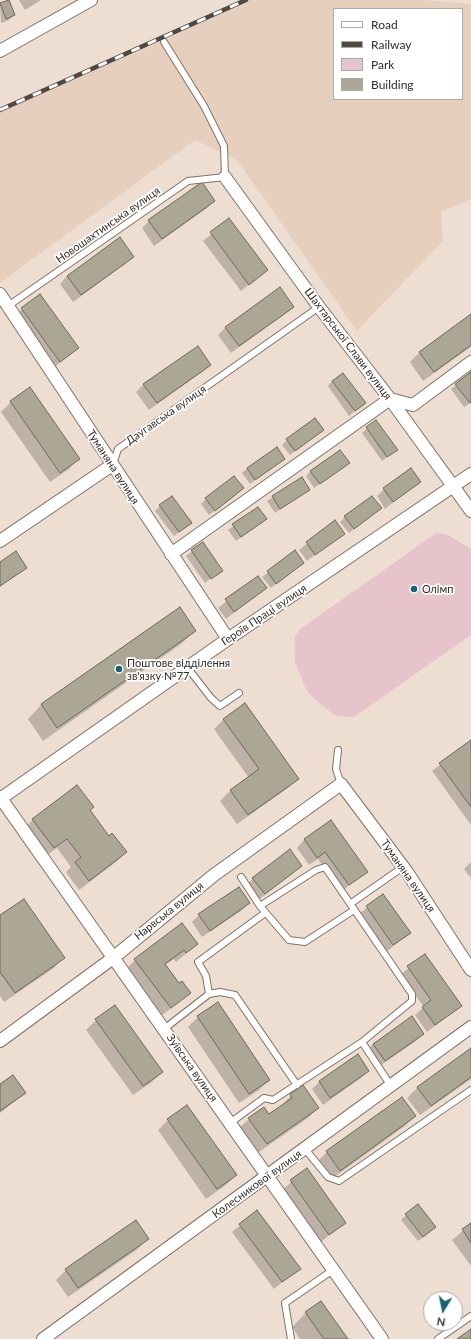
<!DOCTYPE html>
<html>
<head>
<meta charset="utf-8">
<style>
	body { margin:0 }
	#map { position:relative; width:471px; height:1339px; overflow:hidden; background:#eeded1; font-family:Lato,sans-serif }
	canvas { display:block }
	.legend { position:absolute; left:333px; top:8px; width:130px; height:92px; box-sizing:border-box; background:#fff; border:1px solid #adaba9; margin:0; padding:5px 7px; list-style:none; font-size:12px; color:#332d28 }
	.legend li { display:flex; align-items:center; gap:8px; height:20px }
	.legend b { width:20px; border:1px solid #adaba9 }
	.north { position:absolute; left:423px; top:1291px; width:40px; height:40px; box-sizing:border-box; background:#fff; border:1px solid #adaba9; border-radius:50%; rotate:190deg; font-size:11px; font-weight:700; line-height:16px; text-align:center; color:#332d28 }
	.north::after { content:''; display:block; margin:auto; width:14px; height:18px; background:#1a6271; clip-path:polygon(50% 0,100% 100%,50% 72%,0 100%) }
</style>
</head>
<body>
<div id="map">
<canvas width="471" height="1339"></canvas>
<ul class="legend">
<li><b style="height:5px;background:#fff"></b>Road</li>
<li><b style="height:5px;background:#504842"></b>Railway</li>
<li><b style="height:11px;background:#e7c3cc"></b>Park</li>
<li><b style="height:11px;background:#aca795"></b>Building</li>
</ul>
<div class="north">N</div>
</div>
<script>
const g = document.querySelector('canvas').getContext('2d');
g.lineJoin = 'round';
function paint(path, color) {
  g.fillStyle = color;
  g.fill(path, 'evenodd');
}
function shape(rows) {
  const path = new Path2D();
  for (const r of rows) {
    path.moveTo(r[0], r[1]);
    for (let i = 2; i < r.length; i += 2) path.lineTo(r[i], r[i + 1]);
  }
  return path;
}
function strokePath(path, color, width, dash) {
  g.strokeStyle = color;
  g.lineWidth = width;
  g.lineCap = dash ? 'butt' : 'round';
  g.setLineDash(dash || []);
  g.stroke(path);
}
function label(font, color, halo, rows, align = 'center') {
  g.font = font + ' Lato,sans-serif';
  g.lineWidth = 3.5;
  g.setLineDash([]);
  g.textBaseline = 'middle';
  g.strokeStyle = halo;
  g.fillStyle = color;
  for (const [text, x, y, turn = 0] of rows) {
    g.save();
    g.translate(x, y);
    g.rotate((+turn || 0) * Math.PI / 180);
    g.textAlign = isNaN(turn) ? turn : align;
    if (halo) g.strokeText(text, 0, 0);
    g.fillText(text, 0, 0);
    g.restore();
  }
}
paint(shape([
	[248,0,423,0,471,4,471,199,441,212,443,241,357,331,237,160,195,140,0,283,0,109,151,46],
	[334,9,462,9,462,99,334,99]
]), '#e6d0bd');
paint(shape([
	[436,533,448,535,471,549,471,635,354,717,336,716,314,699,306,689,295,662,295,637,299,630]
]), '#e7c3cc');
paint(shape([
	[19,0,41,0,25,10],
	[8,1,14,15,9,20,1,23,0,5],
	[214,201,207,208,154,246,142,228,149,221],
	[229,219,267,270,241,291,203,241],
	[133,256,125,264,73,302,60,284,67,276],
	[39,296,78,348,52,369,14,316],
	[293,306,285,314,231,353,218,335,226,327],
	[471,316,471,347,423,381,410,362,420,352],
	[210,365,202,372,149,410,136,392,144,384],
	[471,374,471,403,464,407,451,389],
	[332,381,364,403,349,416,328,386],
	[30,389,78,459,69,469,50,482,1,412,11,402],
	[376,421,396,450,382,461,362,433],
	[323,430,290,455,282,445,287,440],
	[284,459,250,484,242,473,247,468],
	[348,463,314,488,306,476,311,471],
	[301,478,309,490,275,513,267,501],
	[420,481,385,509,377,496,384,489],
	[238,493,209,515,201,504,206,499],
	[160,506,186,527,174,536,155,511],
	[258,508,266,519,236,541,228,530],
	[380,508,349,533,340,522,345,517],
	[335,522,344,533,307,561,299,550],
	[203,543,221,570,205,583,186,556],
	[295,552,303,563,271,588,262,577],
	[0,563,25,568,0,587],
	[257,577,265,588,226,619,218,608],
	[179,609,195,631,181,644,43,741,28,719,41,705],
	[223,720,298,779,288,788,237,824,220,801,230,791,249,778,214,729],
	[471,741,471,825,432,771],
	[89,811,108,837,126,852,116,862,79,890,66,872,71,867,57,848,44,857,23,829,33,820],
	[331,822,366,872,341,892,318,859,309,865,297,848,304,840],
	[471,862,471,878,464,869],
	[301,866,257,901,245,886,253,879],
	[383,895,410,933,386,952,359,914],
	[249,903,241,911,202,937,192,922,199,915],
	[0,917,63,958,54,968,4,1002,0,996],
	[182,925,197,944,176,962,174,959,165,965,179,984,190,993,160,1017,125,970,135,960],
	[425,955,461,1006,427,1032,415,1015,424,1007,400,975],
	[218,1004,269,1080,259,1090,239,1103,188,1027,198,1017],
	[412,1017,423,1034,416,1041,377,1068,366,1052,373,1044],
	[96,1020,162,1072,152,1082,133,1095,86,1030],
	[471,1049,471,1079,420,1115,407,1098,417,1088],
	[357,1056,368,1071,361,1078,323,1105,312,1089,319,1082],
	[0,1085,25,1093,0,1113],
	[291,1095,318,1108,308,1118,256,1154,239,1128,249,1119,268,1115,282,1106],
	[402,1098,415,1116,405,1126,330,1180,317,1162,327,1152],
	[168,1120,236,1175,226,1185,206,1199,158,1130],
	[307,1169,345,1222,321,1242,283,1189],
	[257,1212,299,1268,274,1289,232,1232],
	[406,1215,430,1232,418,1241,401,1220],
	[471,1224,471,1266,452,1240],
	[147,1239,138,1249,68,1297,56,1280,66,1270],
	[321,1303,346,1339,300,1339,292,1327,306,1313]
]), '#0003');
const building = shape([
	[9,0,15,15,6,19,0,3,9,0],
	[202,182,215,201,162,239,148,220,202,182],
	[229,218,268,270,249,285,210,232,229,218],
	[120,237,134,257,81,295,67,276,120,237],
	[280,287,294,307,239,346,225,327,280,287],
	[40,294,79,348,60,362,21,308,40,294],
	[471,314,471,345,434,372,419,352,471,314],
	[198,346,211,365,157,403,143,384,198,346],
	[471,372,471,402,470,403,455,384,471,372],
	[343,373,366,403,355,411,332,381,343,373],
	[30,387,80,459,60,473,10,401,30,387],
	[315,418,324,430,295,451,286,439,315,418],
	[376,420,398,450,387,457,366,427,376,420],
	[277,447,285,459,255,480,247,468,277,447],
	[340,450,350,463,320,484,310,471,340,450],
	[411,468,421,482,393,502,383,488,411,468],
	[234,476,244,488,215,511,205,498,234,476],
	[302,477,310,490,280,509,272,496,302,477],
	[172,496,192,523,179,532,159,505,172,496],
	[372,496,382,508,354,529,344,516,372,496],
	[258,507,267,519,241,537,232,524,258,507],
	[335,520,345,534,315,555,306,542,335,520],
	[203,542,223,571,211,579,191,550,203,542],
	[295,550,304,563,276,584,267,571,295,550],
	[16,551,27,568,0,586,0,562,16,551],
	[258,576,267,588,234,612,225,599,258,576],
	[180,607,196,631,57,728,41,704,180,607],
	[245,703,299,779,248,815,230,790,259,769,223,719,245,703],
	[471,740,471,807,439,763,471,740],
	[77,785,94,807,90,810,109,836,112,833,127,852,89,881,75,862,81,857,67,839,54,848,32,819,77,785],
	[331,820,368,872,349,885,325,852,317,858,304,839,331,820],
	[290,849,302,866,265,894,252,878,290,849],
	[239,887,250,903,210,931,198,914,239,887],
	[383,894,411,933,393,945,366,906,383,894],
	[24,899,65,958,15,993,0,972,0,915,24,899],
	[182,923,198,944,186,953,184,950,165,964,179,983,182,981,191,993,171,1008,134,959,182,923],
	[425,954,462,1006,435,1025,422,1007,431,1000,407,966,425,954],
	[218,1002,270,1080,249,1094,197,1016,218,1002],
	[115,1005,163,1072,143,1086,95,1019,115,1005],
	[412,1016,424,1034,385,1061,373,1044,412,1016],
	[471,1048,471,1077,431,1106,417,1087,471,1048],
	[358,1054,369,1071,330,1098,319,1081,358,1054],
	[13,1075,26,1093,0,1111,0,1084,13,1075],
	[303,1085,319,1108,267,1144,248,1118,264,1107,269,1114,292,1098,290,1094,303,1085],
	[402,1097,416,1116,340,1171,326,1151,402,1097],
	[187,1105,237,1175,217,1189,167,1119,187,1105],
	[307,1168,346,1223,329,1235,290,1180,307,1168],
	[418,1204,436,1227,423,1237,405,1214,418,1204],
	[257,1210,301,1269,282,1282,239,1224,257,1210],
	[136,1220,149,1239,78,1288,65,1269,136,1220],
	[471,1223,471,1243,462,1229,471,1223],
	[321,1301,348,1339,324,1339,305,1312,321,1301],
	[471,1329,471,1339,457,1339,471,1329]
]);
paint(building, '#aca795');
strokePath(building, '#6d6958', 1);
const service = shape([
	[8,306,188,181,225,177,224,146,204,106,164,42],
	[113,464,118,449,319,307],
	[187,667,211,698,220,706,239,693],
	[338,750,336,769,341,784],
	[241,877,260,906,289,940,305,942,354,910],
	[350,904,403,867],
	[209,994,206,976,198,962,265,913],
	[164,1029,209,994,220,992,235,995,297,1085],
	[362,1042,391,1086],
	[230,1123,264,1098,273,1100,362,1042,412,1001,412,994,325,867,316,870,260,906],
	[305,1149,328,1177,339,1181,471,1090],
	[291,1339,285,1303,333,1270],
	[438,1339,471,1316]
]);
const minor = shape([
	[0,51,91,0],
	[225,177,319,307,390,399,471,511],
	[0,294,228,639],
	[0,541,112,465],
	[171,554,390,399,413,405,471,362],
	[0,797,382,1339],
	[0,799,228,639,471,474],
	[0,1041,113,958,214,875,341,784,407,872,471,970],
	[43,1339,471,1027]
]);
strokePath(service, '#807266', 8);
strokePath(minor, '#807266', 14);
strokePath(service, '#fff', 6);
strokePath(minor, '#fff', 12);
const rail = shape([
	[0,110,246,0]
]);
strokePath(rail, '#504842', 4.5);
strokePath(rail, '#fff', 3, [9]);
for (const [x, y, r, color] of [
	[414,589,4,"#1a6271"],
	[119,669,4,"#1a6271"]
]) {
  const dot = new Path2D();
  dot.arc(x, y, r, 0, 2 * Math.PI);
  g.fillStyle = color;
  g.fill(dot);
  strokePath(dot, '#fff', 1.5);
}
label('11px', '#332d28', '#fff', [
	["Новошахтинська вулиця",108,225,-35],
	["Шахтарської Слави вулиця",348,344,53],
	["Даугавська вулиця",166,415,-35],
	["Туманяна вулиця",113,467,57],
	["Героїв Праці вулиця",264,615,-34],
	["Туманяна вулиця",408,876,55],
	["Нарвська вулиця",169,911,-39],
	["Зуївська вулиця",192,1068,55],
	["Колесникової вулиця",257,1184,-36]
]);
label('11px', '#332d28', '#fff', [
	["Олімп",422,589],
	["Поштове відділення",127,663],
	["зв'язку №77",127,676]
], 'left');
</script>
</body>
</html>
